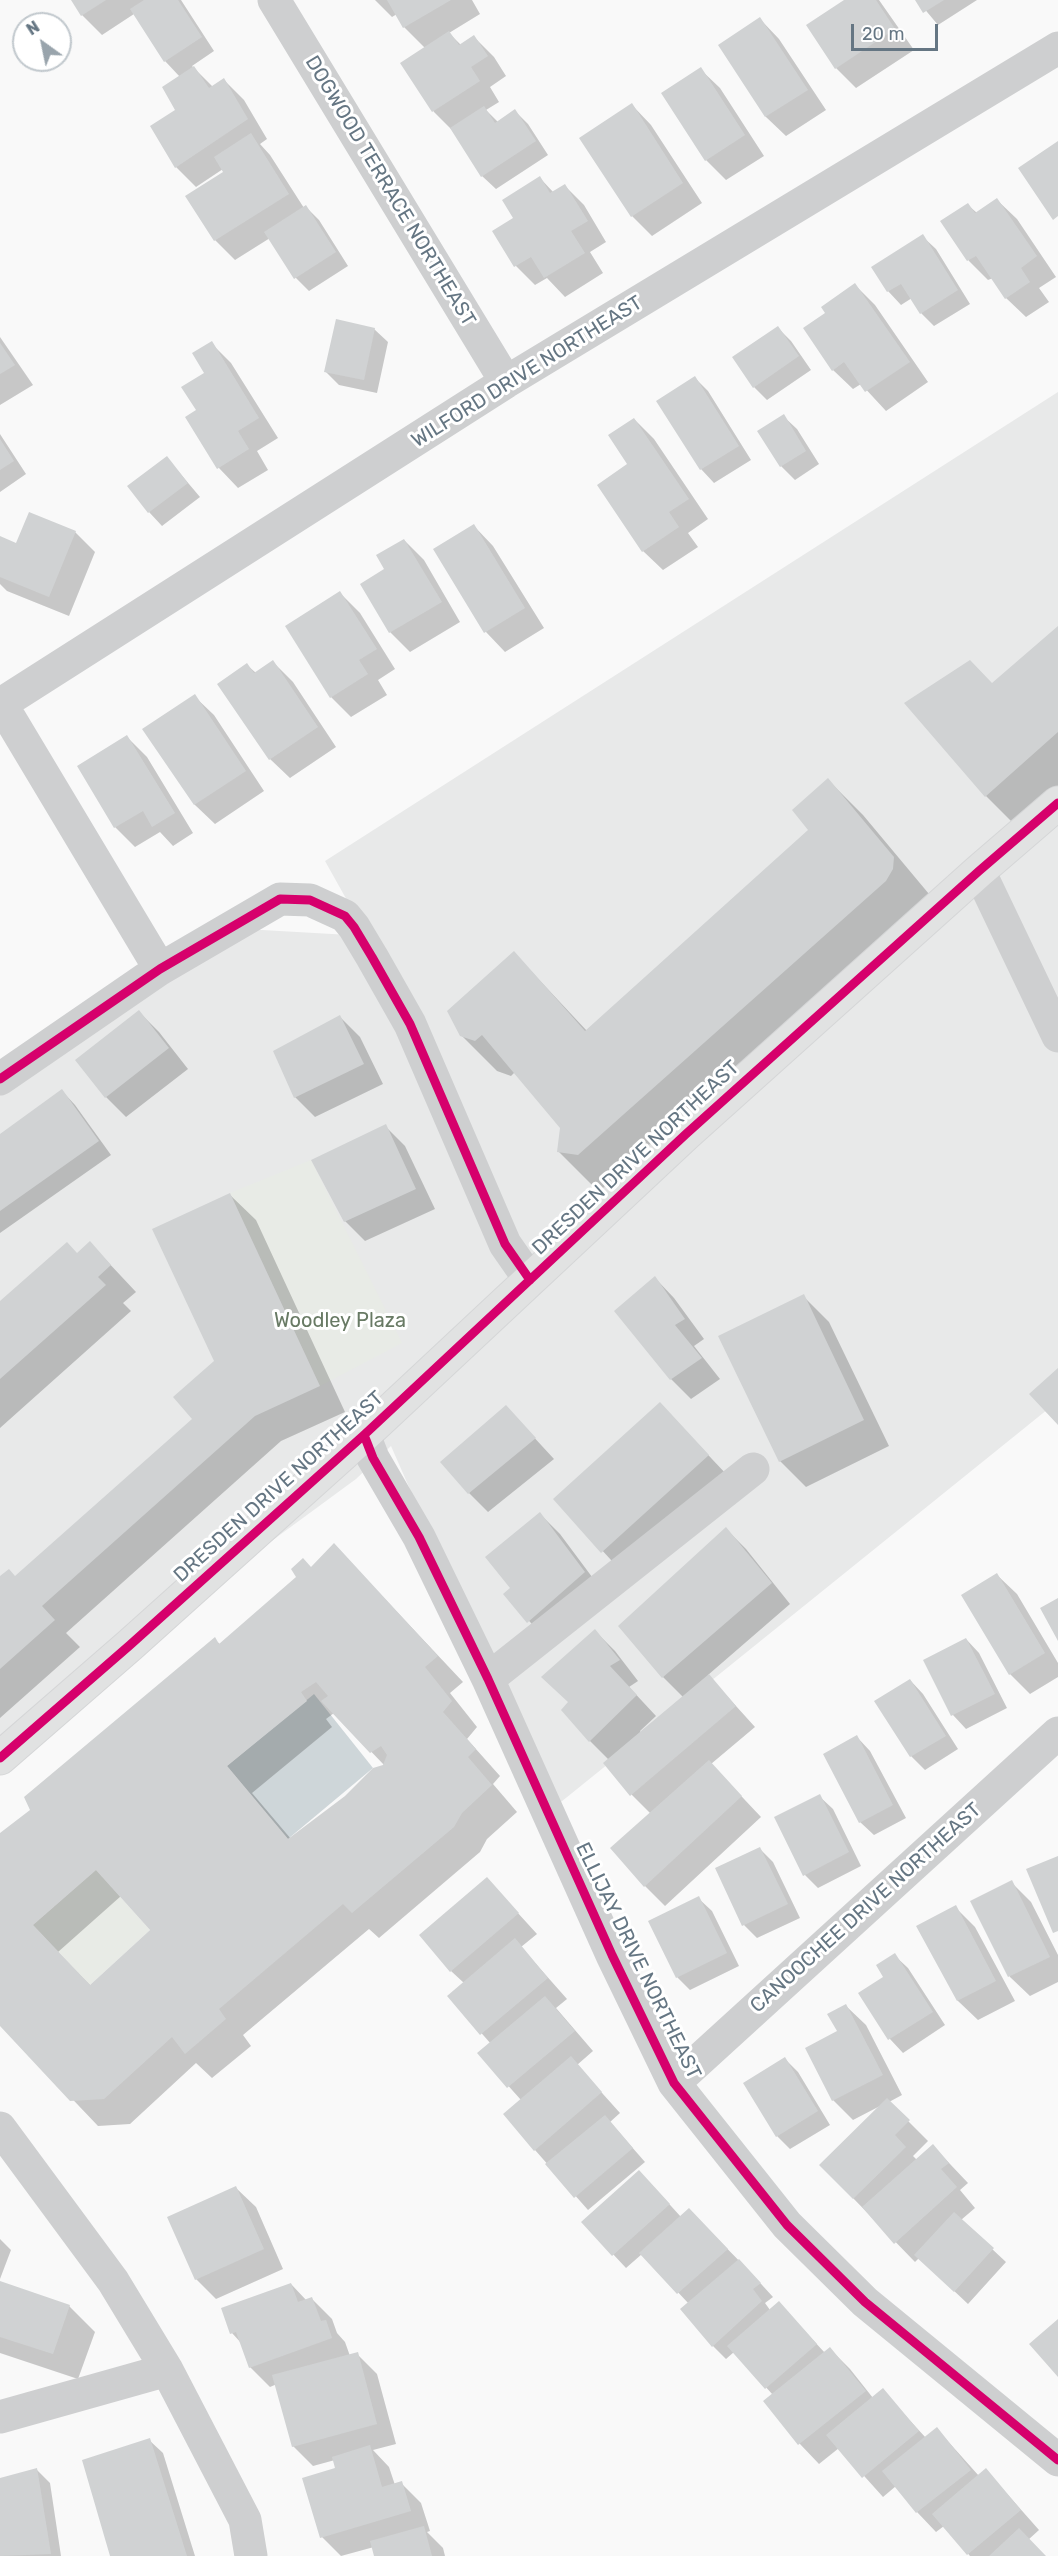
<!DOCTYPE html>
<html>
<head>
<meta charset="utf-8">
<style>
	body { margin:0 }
	#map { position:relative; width:1058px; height:2556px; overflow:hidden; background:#f9f9f9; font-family:Rubik,sans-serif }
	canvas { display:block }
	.north { position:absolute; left:12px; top:12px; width:60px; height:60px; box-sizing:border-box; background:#fff; border:2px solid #c1c8cd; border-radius:50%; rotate:327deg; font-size:16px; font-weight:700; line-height:24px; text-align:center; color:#657683 }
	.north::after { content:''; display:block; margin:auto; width:21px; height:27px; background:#99a4ac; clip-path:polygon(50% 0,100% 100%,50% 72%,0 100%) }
	.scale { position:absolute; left:851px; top:24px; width:87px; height:27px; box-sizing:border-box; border:3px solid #657683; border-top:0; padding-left:8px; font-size:18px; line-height:21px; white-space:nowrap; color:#657683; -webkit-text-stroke:4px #fff; paint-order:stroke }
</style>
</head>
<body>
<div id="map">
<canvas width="1058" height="2556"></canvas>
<div class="north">N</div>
<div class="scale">20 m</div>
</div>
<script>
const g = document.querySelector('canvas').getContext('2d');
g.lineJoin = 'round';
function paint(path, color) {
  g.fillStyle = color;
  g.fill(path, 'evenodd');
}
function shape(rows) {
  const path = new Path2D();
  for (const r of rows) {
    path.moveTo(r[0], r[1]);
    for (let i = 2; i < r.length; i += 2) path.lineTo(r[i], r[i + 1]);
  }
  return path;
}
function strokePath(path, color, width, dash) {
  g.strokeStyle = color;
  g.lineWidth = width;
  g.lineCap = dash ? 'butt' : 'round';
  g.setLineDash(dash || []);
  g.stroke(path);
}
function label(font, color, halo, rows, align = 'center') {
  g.font = font + ' Rubik,sans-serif';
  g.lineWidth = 6;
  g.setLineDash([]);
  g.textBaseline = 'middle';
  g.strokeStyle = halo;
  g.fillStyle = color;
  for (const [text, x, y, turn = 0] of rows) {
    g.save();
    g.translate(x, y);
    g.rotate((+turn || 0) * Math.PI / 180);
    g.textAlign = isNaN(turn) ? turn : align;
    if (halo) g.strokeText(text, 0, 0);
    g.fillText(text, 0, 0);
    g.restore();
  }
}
paint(shape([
	[1058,392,1058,1401,551,1810,391,1446,356,1479,130,1645,0,1758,0,1068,227,928,367,936,325,861]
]), '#e8e9e9');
paint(shape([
	[311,1160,402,1343,320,1386,230,1193],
	[96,1870,150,1930,90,1985,33,1925]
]), '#e8ebe6');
paint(shape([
	[314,1694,373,1768,288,1839,227,1766]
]), '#ced6d9');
paint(shape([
	[72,0,181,0,214,51,192,66,213,87,224,80,244,100,267,139,260,144,270,155,304,208,306,207,319,220,348,266,309,291,296,278,270,238,235,260,215,240,226,172,223,169,196,187,176,167,180,77,165,61,134,14,102,35,82,15],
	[375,0,472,0,480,14,449,33,461,45,474,37,494,57,506,76,490,87,499,102,486,110,498,122,515,111,528,124,548,155,496,189,482,176,453,131,434,112,402,63,425,48,404,27,397,14,392,17],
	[847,0,879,0,914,50,856,88,836,68],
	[917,0,977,0,938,25],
	[760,19,779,39,826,110,786,136,766,117,720,46],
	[700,69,720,88,764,156,726,180,706,160,663,93],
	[632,105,651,125,702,203,652,236,632,216],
	[540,178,554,193,565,186,584,205,606,242,590,252,603,273,565,297,547,278,535,285,516,266,515,218],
	[997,200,1017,219,1056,277,1039,288,1049,302,1026,317,1006,298,993,278,988,280,969,261,943,222,968,205,977,213],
	[922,236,936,249,970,304,934,326,921,313,912,298,901,305,888,291,873,267],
	[855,285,875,305,928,382,886,411,861,384,853,389,833,370,827,314],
	[778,328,791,341,811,370,767,400,754,387],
	[374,329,388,342,377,393,339,385,326,372],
	[0,337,33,385,0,405],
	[211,343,231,363,278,438,257,451,268,470,238,488,219,468,187,418,198,411],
	[695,378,708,391,751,460,714,483,701,469,658,401],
	[783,416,797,429,819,464,795,480,781,466,759,431],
	[634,419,654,439,708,519,688,533,698,547,663,570,643,551,630,464],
	[0,434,26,474,0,492],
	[167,458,200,497,162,526,149,512],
	[474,526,493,546,544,628,505,652,486,632,435,549],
	[75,532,95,552,69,616,7,591,0,584,0,538,17,545],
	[404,540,424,560,460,622,410,652,390,632,386,570],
	[340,593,360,613,395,669,378,680,387,695,351,717,331,697],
	[1058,628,1058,799,1021,831,986,796,992,685],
	[273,662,293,682,336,747,290,778,270,759,247,665,256,673],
	[194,696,214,715,264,791,215,824,195,805,144,729],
	[127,737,147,757,193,833,173,846,160,832,135,847,115,827,79,766],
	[828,780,863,815,929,894,928,905,614,1190,594,1187,558,1151,562,1127,515,1072,511,1076,497,1071,461,1035,514,953,587,1031,810,830],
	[139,1012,159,1032,188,1069,126,1117,106,1097,78,1060],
	[340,1017,360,1037,383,1084,315,1117,295,1097],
	[62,1091,75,1105,111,1155,0,1233,0,1135],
	[385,1126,405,1146,435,1209,365,1241,345,1221],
	[230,1195,256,1220,345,1412,281,1441,66,1633,80,1647,0,1718,0,1578,15,1578,194,1419,216,1361],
	[90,1243,136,1292,123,1303,131,1311,0,1428,0,1303,78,1255],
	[655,1278,674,1298,704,1339,694,1346,720,1379,691,1399,671,1379],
	[803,1296,829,1322,889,1446,806,1487,780,1461],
	[506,1407,554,1459,488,1512,469,1493],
	[679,1424,728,1476,622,1572,556,1500],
	[540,1514,560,1534,604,1593,548,1642,505,1594,513,1588],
	[726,1529,746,1549,790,1604,708,1675,755,1727,711,1764,761,1817,665,1906,645,1886,650,1813,632,1795,609,1760,590,1741,569,1702,595,1631,615,1651,638,1681,629,1687,656,1716,640,1731,641,1733,684,1698,663,1677],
	[334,1545,463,1682,450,1693,477,1727,467,1739,500,1776,493,1784,517,1812,487,1839,480,1852,379,1938,369,1929,243,2035,251,2046,212,2078,196,2063,130,2124,98,2126,0,2023,0,1835,31,1810,214,1639,221,1645,312,1568],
	[334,1713,385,1766,291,1839,252,1793,332,1727,326,1719],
	[121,1896,152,1931,91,1986,58,1952],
	[997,1575,1017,1594,1058,1663,1058,1677,1030,1694,1010,1674],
	[966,1639,979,1653,1007,1708,966,1729,953,1715,925,1660],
	[910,1680,923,1694,958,1749,925,1770,911,1756,876,1701],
	[857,1737,870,1751,906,1818,874,1835,860,1822],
	[819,1796,833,1809,861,1866,818,1888,805,1875],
	[760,1849,773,1862,800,1918,757,1938,744,1925],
	[487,1879,537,1934,521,1947,567,1999,556,2008,593,2051,577,2065,620,2113,610,2122,645,2162,588,2210,535,2150,521,2100,479,2053,491,2044,449,1996,464,1983,451,1971],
	[1011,1882,1031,1902,1058,1955,1058,1982,1030,1996,1010,1977,972,1902],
	[698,1898,712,1911,739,1966,690,1990,677,1977],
	[955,1907,975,1927,1015,2001,978,2020,958,2001,918,1927],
	[894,1955,908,1968,945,2025,903,2053,890,2039,860,1994,885,1977],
	[846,2006,866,2025,902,2095,889,2102,928,2141,913,2156,917,2160,933,2146,968,2183,960,2190,975,2208,961,2220,1006,2262,968,2304,919,2258,915,2262,821,2165,880,2106,853,2120,833,2100,839,2032],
	[785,2059,798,2072,830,2125,790,2149,777,2136],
	[652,2185,681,2217,709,2230,752,2274,773,2297,765,2303,770,2310,779,2303,825,2353,830,2349,850,2369,873,2398,882,2390,926,2438,937,2429,979,2476,986,2470,1039,2530,1028,2540,1044,2556,970,2556,944,2526,936,2532,917,2512,896,2486,883,2497,839,2448,819,2464,800,2444,765,2401,773,2395,734,2352,726,2359,713,2346,689,2304,642,2254,626,2268,583,2222],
	[236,2188,256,2207,283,2269,216,2299,196,2279],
	[0,2239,11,2250,0,2279],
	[0,2282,69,2306,95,2332,78,2379,0,2353],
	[291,2284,307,2301,312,2299,332,2319,337,2333,345,2342,350,2356,357,2354,377,2374,396,2444,373,2450,389,2467,395,2485,401,2483,421,2503,430,2531,427,2532,443,2548,445,2556,376,2556,374,2547,341,2556,322,2537,337,2469,335,2460,313,2466,293,2446,277,2384,270,2387,250,2367,242,2344,232,2333],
	[149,2440,163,2453,195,2556,112,2556],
	[37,2470,50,2483,61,2556,0,2556,0,2480]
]), '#0003');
paint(shape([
	[71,0,106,0,81,16],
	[144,0,178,0,202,37,164,62,130,9],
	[387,0,451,0,403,28],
	[844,0,876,0,895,29,835,69,806,25],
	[915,0,944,0,923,13],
	[760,17,808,90,765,117,718,45],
	[449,31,459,45,474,35,488,56,471,67,480,81,432,112,400,63],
	[194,66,209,88,224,78,248,119,175,168,150,126,175,110,162,87],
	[701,67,745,135,705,161,661,93],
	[632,103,683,183,631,217,579,138],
	[484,106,495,123,515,109,536,141,481,177,450,128],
	[251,133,289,194,214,241,185,196,223,172,214,157],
	[1058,141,1058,216,1053,220,1018,168],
	[540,176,550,193,565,184,588,221,571,231,585,253,544,278,531,257,514,267,492,231,513,218,502,200],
	[997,198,1037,256,1021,268,1030,282,1005,299,976,256,967,261,940,221,968,203,975,213],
	[306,205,336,252,294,279,264,232],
	[923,234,958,290,920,314,901,284,887,292,871,267],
	[855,283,910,362,865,392,844,362,832,371,803,328,825,313,821,307],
	[336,319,375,328,364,380,324,372],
	[778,326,799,356,753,388,732,357],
	[212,341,259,418,238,431,249,449,217,469,185,417,196,410,181,387,204,373,192,353],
	[0,343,15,365,0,374],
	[695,376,739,446,700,470,656,401],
	[784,414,806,451,780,467,757,431],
	[634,418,689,499,669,512,679,527,642,552,597,485,627,464,608,435],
	[0,439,14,461,0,470],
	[167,456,188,483,148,513,127,486],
	[29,512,76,531,49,597,0,577,0,536,16,543],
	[474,524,525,608,484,633,433,549],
	[404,539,442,602,389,633,360,584,384,569,376,555],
	[340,591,377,649,359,660,368,674,330,698,285,626],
	[1058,626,1058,732,985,797,904,703,970,660,992,683],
	[273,660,318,727,269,760,217,684,247,663,254,673],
	[195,694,246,771,194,805,142,729],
	[127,735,175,813,152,827,143,811,114,828,77,766],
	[828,778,894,857,893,869,886,881,578,1155,557,1152,560,1128,482,1035,475,1041,460,1036,447,1011,514,951,585,1031,808,830,792,810],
	[139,1010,169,1048,105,1098,75,1060],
	[340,1015,364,1064,294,1098,273,1051],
	[62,1089,99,1141,0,1211,0,1134],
	[386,1124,416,1189,344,1222,311,1160],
	[230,1193,320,1386,255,1416,42,1606,55,1620,0,1669,0,1576,9,1569,15,1576,192,1419,173,1397,214,1361,152,1229],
	[90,1241,111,1265,98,1277,106,1285,0,1379,0,1301,67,1242,77,1253],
	[655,1276,685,1319,675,1325,702,1358,670,1380,614,1311],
	[804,1294,864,1420,779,1462,718,1336],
	[1058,1368,1058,1425,1029,1394],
	[660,1402,709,1455,601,1553,553,1499],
	[506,1405,536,1438,468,1494,440,1462],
	[540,1512,585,1572,527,1623,503,1594,510,1588,485,1557],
	[726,1527,772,1583,662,1678,618,1626],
	[334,1543,438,1656,425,1667,452,1701,443,1712,476,1749,468,1757,492,1785,462,1813,454,1827,352,1913,343,1904,219,2009,226,2019,185,2054,172,2037,104,2099,70,2101,0,2026,0,1833,30,1810,24,1797,215,1637,219,1644,296,1577,291,1569,303,1558,311,1567],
	[316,1682,328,1696,321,1701,370,1753,381,1746,387,1755,383,1765,373,1768,345,1796,288,1839,227,1766,307,1701,301,1692],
	[96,1870,150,1930,90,1985,33,1925],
	[997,1573,1045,1653,1009,1675,961,1595],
	[1058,1598,1058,1641,1040,1608],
	[595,1629,620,1660,610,1666,637,1695,589,1742,561,1710,568,1702,541,1677],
	[966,1638,995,1694,951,1716,923,1660],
	[709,1674,736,1706,630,1796,603,1763],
	[910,1679,946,1736,910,1757,874,1701],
	[857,1735,893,1805,859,1823,823,1754],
	[709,1760,742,1796,644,1887,610,1848],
	[820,1794,849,1852,803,1876,774,1817],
	[760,1847,788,1904,742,1926,715,1868],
	[1058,1856,1058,1931,1053,1933,1026,1869],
	[487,1877,519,1913,450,1972,419,1935],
	[1012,1880,1050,1957,1008,1977,970,1901],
	[699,1896,727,1953,676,1978,648,1921],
	[956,1905,996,1981,957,2001,916,1926],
	[515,1938,548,1978,480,2035,447,1996],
	[895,1953,933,2012,888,2040,858,1993,883,1977,876,1965],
	[545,1996,575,2031,507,2088,477,2053],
	[846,2004,883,2075,832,2101,805,2048,837,2031,827,2014],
	[571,2056,602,2092,534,2151,503,2114],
	[785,2057,818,2111,776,2137,743,2083],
	[887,2098,910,2120,895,2135,906,2147,853,2199,819,2165],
	[605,2115,633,2148,574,2198,545,2164],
	[933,2144,949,2163,941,2169,957,2187,894,2244,862,2207],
	[639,2170,670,2204,612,2256,581,2222],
	[236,2186,264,2249,195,2280,167,2217],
	[689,2208,728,2249,677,2294,639,2253],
	[954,2212,994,2248,954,2292,914,2255],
	[739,2259,761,2283,753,2289,762,2301,712,2347,680,2309],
	[0,2281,70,2305,53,2354,0,2337],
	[291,2283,298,2302,312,2297,321,2321,326,2320,332,2338,249,2368,236,2332,230,2334,221,2308],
	[779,2301,817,2344,765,2389,727,2346],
	[1058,2319,1058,2377,1029,2344],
	[830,2347,866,2391,798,2445,763,2401],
	[358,2352,377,2424,292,2447,272,2375],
	[883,2388,919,2431,862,2478,826,2435],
	[937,2427,971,2470,916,2513,882,2471],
	[150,2438,187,2556,110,2556,82,2460],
	[370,2445,382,2487,402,2481,411,2511,320,2538,302,2478,335,2468,332,2457],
	[37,2468,51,2554,0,2556,0,2478],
	[986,2468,1021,2510,967,2555,932,2514],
	[424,2526,432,2556,374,2556,370,2541],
	[1019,2528,1046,2556,989,2556]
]), '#d0d2d3');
const secondary = shape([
	[0,1758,130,1645,364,1435,686,1134,979,871,1058,803]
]);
strokePath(secondary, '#d5d6d7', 35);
strokePath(shape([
	[274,0,506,382],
	[0,702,160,969],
	[1,704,506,382,1058,48],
	[979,871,1058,1036],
	[0,1079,160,969,280,899,310,900,345,916,354,927,372,957,410,1024,505,1244,530,1280],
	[364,1435,373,1458,419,1537,488,1679,612,1955,674,2083,787,2225,865,2302,1058,2460],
	[488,1679,753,1469],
	[674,2083,1058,1733],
	[0,2128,113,2281,167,2370,245,2520,251,2556],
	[0,2417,167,2370]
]), '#cecfd0', 33);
strokePath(secondary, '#e1e2e2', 33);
strokePath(shape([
	[0,1079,160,969,280,899,310,900,345,916,354,927,372,957,410,1024,505,1244,530,1280],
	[364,1435,373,1458,419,1537,488,1679,612,1955,674,2083,787,2225,865,2302,1058,2460],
	[0,1758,130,1645,364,1435,686,1134,979,871,1058,803]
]), '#d6006c', 9);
label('20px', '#657683', '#fff', [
	["DOGWOOD TERRACE NORTHEAST",390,191,59],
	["WILFORD DRIVE NORTHEAST",527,372,-32],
	["DRESDEN DRIVE NORTHEAST",636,1158,-43],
	["DRESDEN DRIVE NORTHEAST",279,1487,-42],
	["CANOOCHEE DRIVE NORTHEAST",866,1908,-42],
	["ELLIJAY DRIVE NORTHEAST",638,1961,64]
]);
label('20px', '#687a64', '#fff', [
	["Woodley Plaza",340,1321]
]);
</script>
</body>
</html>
